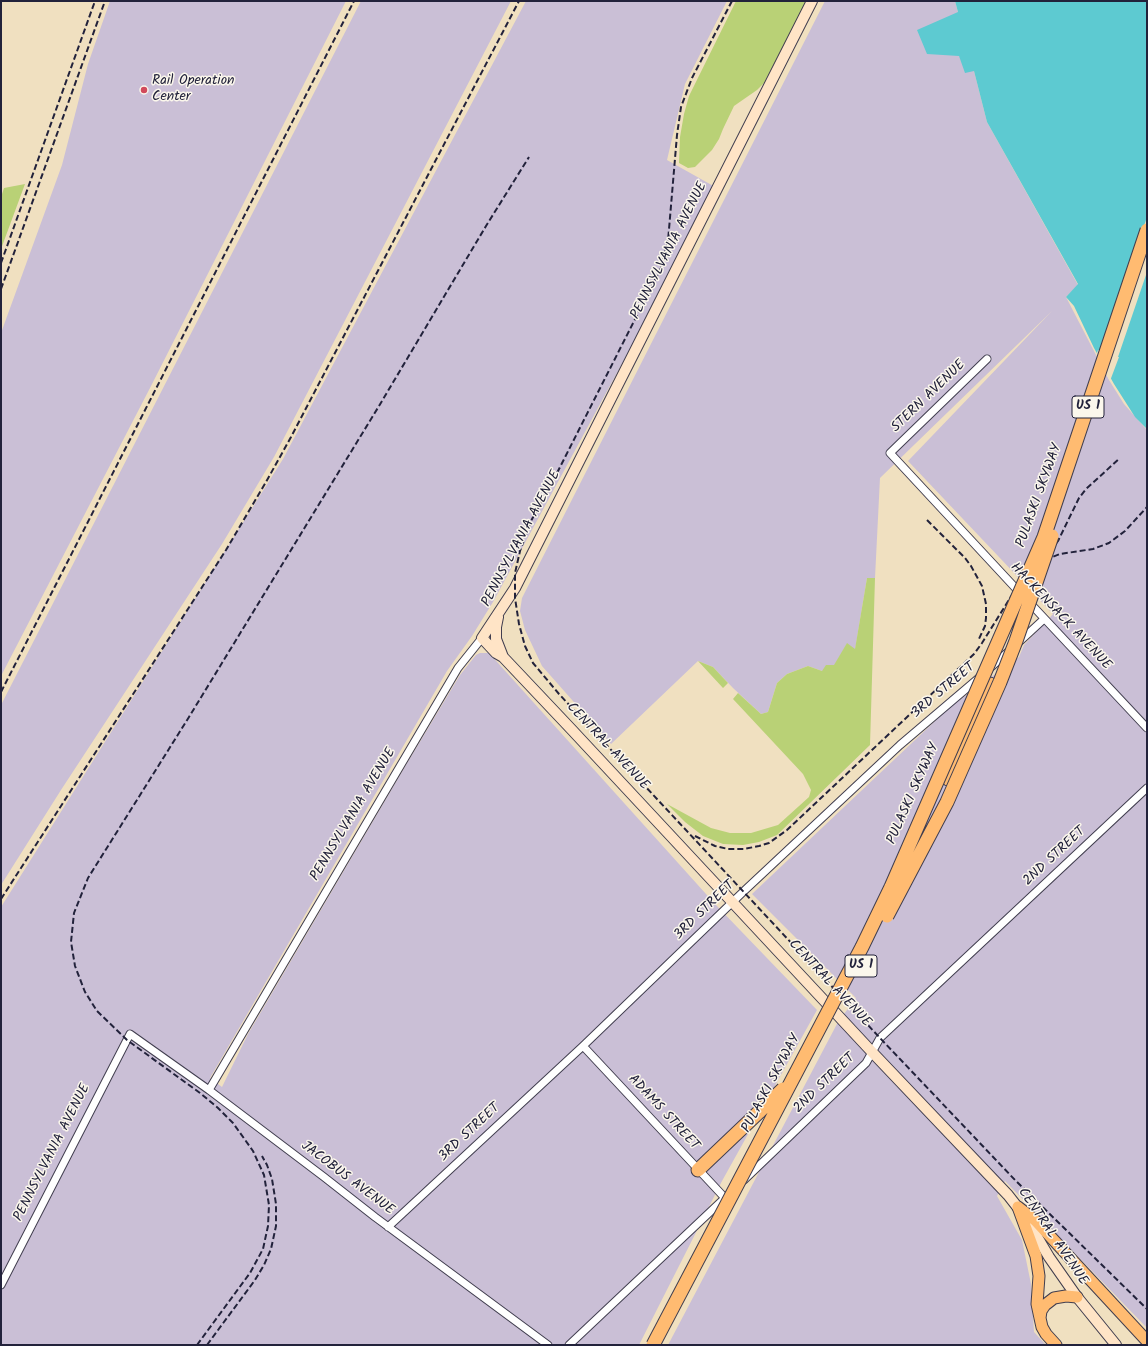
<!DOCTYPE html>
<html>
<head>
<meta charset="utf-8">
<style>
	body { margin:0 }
	#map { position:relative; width:1148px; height:1346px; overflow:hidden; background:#f0e0c0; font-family:Kalam,sans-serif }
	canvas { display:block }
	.frame { position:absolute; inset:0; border:2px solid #22223b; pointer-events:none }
</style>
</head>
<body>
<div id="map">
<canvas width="1148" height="1346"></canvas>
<div class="frame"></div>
</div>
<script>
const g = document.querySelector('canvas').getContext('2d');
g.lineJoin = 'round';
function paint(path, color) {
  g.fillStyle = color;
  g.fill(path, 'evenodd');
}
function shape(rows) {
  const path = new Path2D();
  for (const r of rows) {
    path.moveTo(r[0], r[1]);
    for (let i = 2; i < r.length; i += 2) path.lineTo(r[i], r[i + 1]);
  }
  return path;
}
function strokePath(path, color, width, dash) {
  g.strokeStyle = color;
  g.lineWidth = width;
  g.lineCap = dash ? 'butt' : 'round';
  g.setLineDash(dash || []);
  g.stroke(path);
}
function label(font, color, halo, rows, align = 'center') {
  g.font = font + ' Kalam,sans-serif';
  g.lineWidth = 3;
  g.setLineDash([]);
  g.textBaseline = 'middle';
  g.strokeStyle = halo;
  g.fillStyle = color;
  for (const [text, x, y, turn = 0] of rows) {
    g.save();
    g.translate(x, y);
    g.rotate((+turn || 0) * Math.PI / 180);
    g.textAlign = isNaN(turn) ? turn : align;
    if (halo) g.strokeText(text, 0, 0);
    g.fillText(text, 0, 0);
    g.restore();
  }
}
paint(shape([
	[110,1,346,1,150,388,1,676,1,333,62,165,88,64],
	[361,1,511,1,274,457,222,544,61,790,1,885,1,705],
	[526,1,727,1,685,84,667,160,717,188,493,602,472,636,447,671,210,1078,222,1087,248,1034,406,765,460,675,476,655,480,653,489,653,715,904,817,1010,722,1181,639,1345,1,1345,1,907,283,459],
	[825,1,955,1,958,12,959,56,974,71,987,122,1078,285,1066,297,1109,380,1124,404,1147,430,1147,1328,1005,1181,997,1196,1022,1240,1031,1284,1034,1332,1046,1345,668,1345,838,1022,856,998,752,894,951,706,1019,657,1024,645,1053,614,908,461,1052,311,880,478,875,578,867,578,855,650,847,644,834,666,822,671,808,666,787,674,777,683,768,712,761,714,733,688,713,667,698,661,611,744,542,666,525,630,520,611,522,598]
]), '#cabfd6');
paint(shape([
	[736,1,807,1,764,83,757,90,734,106,723,129,719,139,712,150,695,167,688,168,679,163,680,137,684,114,689,96],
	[25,184,1,249,1,197,4,188],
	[867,578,875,578,870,745,777,835,759,842,743,845,723,844,703,836,685,822,667,804,711,828,730,833,751,833,778,825,809,797,811,790,803,774,733,699,738,693,761,714,768,712,777,683,787,674,808,666,822,671,826,665,834,665,847,643,855,649],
	[698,661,713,667,728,683,723,688]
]), '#b9d176');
paint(shape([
	[955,1,1147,1,1147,429,1135,417,1114,384,1094,348,1074,306,1066,297,1078,284,987,122,974,71,965,73,959,56,927,54,917,30,958,12]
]), '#5dcad1');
paint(shape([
	[1147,217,1147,275,1146,275,1118,357,1119,357,1110,381,1099,361,1100,358,1096,356,1098,350,1102,351]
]), '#f0e0c0');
const minor = shape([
	[987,359,890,453,1021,594],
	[1028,601,1147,728],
	[1018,643,1044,619],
	[989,669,1010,650],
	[583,1046,725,1198],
	[209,1090,458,668,482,638],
	[744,1180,866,1063,880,1038,1147,788],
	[388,1227,583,1046,744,891,900,745,980,677],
	[1,1285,130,1034,209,1090,324,1177,375,1217,548,1345],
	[569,1345,727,1196]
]);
const secondary = shape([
	[812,1,515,588,482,638,496,653,503,657,572,730,872,1052,1008,1195,1026,1218,1049,1257,1077,1297,1116,1345],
	[498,617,496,627,496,639,503,657]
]);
const trunk = shape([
	[1018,1207,1036,1221,1147,1341],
	[1018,1207,1036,1256,1039,1276,1037,1304,1040,1318],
	[1056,1345,1046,1334,1042,1327,1040,1318,1041,1311,1045,1305,1054,1298,1066,1296,1077,1297]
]);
const motorway = shape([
	[948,779,990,684],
	[698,1170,760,1111]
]);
strokePath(minor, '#413e4f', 9);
strokePath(secondary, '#413e4f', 12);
strokePath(trunk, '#413e4f', 13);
strokePath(motorway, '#413e4f', 15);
strokePath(minor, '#fff', 7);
strokePath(secondary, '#ffe4c6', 10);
strokePath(trunk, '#ffbb71', 11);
strokePath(motorway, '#ffbb71', 13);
strokePath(shape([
	[732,1,692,78,681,107,677,135,668,241,661,268,557,473,531,521,520,551,515,573,515,598,519,624,525,646,533,663,559,694,880,1038,1015,1180,1147,1309],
	[1,263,95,1],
	[1,289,105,1],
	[927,520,965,558,971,566,982,586,986,604,986,618,985,626,978,641],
	[1045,560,1060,554,1093,549,1109,543,1125,531,1147,507],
	[1,692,354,1],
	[695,836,715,846,728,849,744,849,759,846,769,843,787,830,974,654,982,643,1017,587,1050,551,1058,541,1079,498,1086,489,1120,458],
	[1,899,226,550,266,482,291,437,519,1],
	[197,1345,250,1273,263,1249,268,1226,269,1205,264,1175,253,1151,233,1123,218,1108,200,1093,127,1040,97,1011,85,992,75,966,71,942,74,913,88,878,189,717,379,406,486,226,529,157],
	[207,1345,255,1280,264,1265,271,1249,276,1226,276,1204,272,1179,267,1165,262,1156]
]), '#22223b', 2, [6, 3]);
const motorwayBridge = shape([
	[887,916,947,802,1000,682,1016,641,1052,536],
	[760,1111,783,1089],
	[653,1345,862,947,891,887,1044,537,1147,230]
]);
strokePath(motorwayBridge, '#413e4f', 15, []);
strokePath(motorwayBridge, '#ffbb71', 13);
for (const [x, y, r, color] of [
	[144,90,4,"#d1495b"]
]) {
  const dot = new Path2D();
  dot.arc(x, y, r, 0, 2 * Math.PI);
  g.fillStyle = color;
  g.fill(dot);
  strokePath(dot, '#fbf7ec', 1.5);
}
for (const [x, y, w] of [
	[1088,407,32],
	[861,966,32]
]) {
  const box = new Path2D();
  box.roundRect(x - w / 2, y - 11, w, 22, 3);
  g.fillStyle = '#fbf7ec';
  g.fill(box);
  strokePath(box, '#22223b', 1);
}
label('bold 13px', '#22223b', null, [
	["US 1",1088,407],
	["US 1",861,966]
]);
label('14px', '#22223b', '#fbf7ec', [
	["Rail Operation",152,82],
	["Center",152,98]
], 'left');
label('14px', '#22223b', '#fbf7ec', [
	["PENNSYLVANIA AVENUE",670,251,-63],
	["STERN AVENUE",929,397,-44],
	["PULASKI SKYWAY",1040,496,-70],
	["PENNSYLVANIA AVENUE",522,539,-62],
	["HACKENSACK AVENUE",1060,617,47],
	["3RD STREET",944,691,-40],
	["CENTRAL AVENUE",607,747,47],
	["PULASKI SKYWAY",914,794,-66],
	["PENNSYLVANIA AVENUE",354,815,-59],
	["2ND STREET",1055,857,-43],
	["3RD STREET",705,911,-44],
	["CENTRAL AVENUE",829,984,47],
	["PULASKI SKYWAY",772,1084,-62],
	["2ND STREET",825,1084,-44],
	["ADAMS STREET",663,1113,47],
	["3RD STREET",470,1133,-43],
	["PENNSYLVANIA AVENUE",53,1153,-63],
	["JACOBUS AVENUE",347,1179,37],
	["CENTRAL AVENUE",1052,1237,56]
]);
</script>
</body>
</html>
